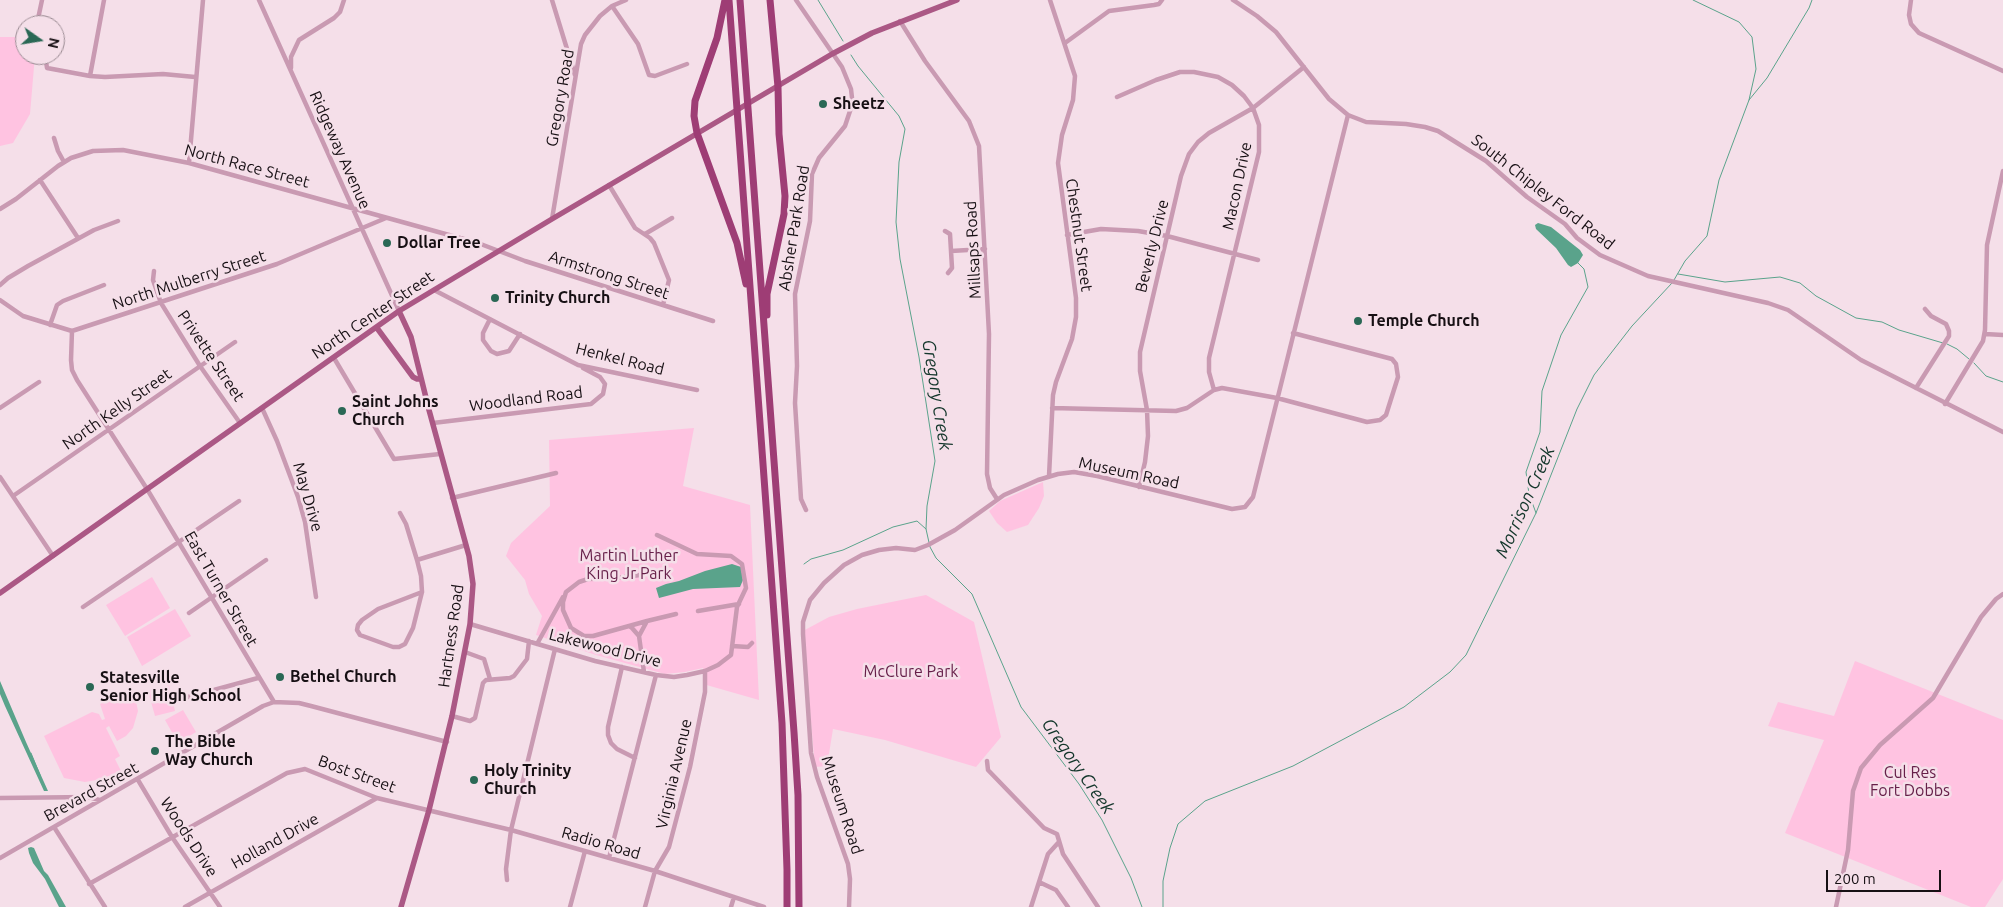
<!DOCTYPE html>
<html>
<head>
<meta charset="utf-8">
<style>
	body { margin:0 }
	#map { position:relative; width:2003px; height:907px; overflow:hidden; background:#f5dfe9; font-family:Ubuntu,sans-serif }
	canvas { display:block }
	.north { position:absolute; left:15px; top:15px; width:50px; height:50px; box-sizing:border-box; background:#f5dfe9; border:1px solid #9c8c94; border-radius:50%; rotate:103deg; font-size:14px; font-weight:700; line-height:20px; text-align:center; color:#171014 }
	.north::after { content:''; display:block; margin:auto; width:18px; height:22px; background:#2a6855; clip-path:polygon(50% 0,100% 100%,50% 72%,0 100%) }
	.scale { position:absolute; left:1826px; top:870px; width:115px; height:22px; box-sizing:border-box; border:2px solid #171014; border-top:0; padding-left:6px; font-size:15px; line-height:18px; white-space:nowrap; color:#171014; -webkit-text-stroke:4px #f5dfe9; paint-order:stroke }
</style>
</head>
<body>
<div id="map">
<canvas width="2003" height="907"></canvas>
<div class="north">N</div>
<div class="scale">200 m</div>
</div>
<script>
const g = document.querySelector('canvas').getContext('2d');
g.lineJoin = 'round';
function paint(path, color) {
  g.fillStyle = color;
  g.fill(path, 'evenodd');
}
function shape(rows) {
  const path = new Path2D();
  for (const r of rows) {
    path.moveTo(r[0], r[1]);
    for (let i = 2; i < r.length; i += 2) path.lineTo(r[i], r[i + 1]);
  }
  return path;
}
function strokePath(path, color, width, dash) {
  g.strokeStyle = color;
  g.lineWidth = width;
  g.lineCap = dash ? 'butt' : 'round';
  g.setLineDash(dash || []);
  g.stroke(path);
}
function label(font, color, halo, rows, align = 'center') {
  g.font = font + ' Ubuntu,sans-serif';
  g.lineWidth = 5;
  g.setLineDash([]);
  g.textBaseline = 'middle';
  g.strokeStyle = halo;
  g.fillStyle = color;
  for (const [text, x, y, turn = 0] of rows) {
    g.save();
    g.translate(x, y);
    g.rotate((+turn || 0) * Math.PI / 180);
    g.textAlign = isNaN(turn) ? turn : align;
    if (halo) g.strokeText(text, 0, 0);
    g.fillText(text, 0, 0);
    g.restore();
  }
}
paint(shape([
	[0,37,25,37,25,55,35,55,30,114,13,143,0,146],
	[694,428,683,486,750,505,759,700,703,684,704,675,703,668,685,672,665,674,596,655,536,635,542,616,529,594,525,580,506,556,511,543,550,506,549,440],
	[1043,482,1044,496,1039,508,1028,525,1007,532,997,523,989,511,1000,501],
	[152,577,170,608,125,636,106,605],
	[926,595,974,622,1001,737,976,767,885,740,833,729,827,766,815,767,803,631,829,617,857,609],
	[175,609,191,636,142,666,127,637],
	[1855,661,2003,720,2003,879,1985,907,1971,907,1785,833,1824,740,1768,726,1778,702,1834,716],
	[169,685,175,711,155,716,148,691],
	[134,692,138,711,133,728,126,736,117,741,109,726,106,728,120,756,115,759,121,771,103,779,85,782,64,778,44,736,92,712,99,714,102,720,105,719,100,704,114,697,116,700],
	[183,710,196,732,178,743,165,720]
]), '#ffc3e1');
paint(shape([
	[1538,223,1551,227,1580,250,1583,255,1578,263,1571,267,1568,265,1556,248,1536,229,1535,225],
	[732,564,741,567,743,580,740,587,693,589,659,598,656,588,666,584,679,581,705,571],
	[0,681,26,742,48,791,44,791,5,706,0,694],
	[31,847,34,848,44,871,48,875,66,907,59,907,45,879,33,863,29,853,28,848]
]), '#5aa38b');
strokePath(shape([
	[818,0,843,41],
	[1693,0,1739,22,1752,37,1756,69,1749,100],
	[851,55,858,66,899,116,905,129,899,162,896,222,900,259,919,357,935,461,927,506,926,529,930,547,936,558,972,594,1021,707,1079,784,1102,820,1131,878,1142,907],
	[1678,274,1725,282,1780,277,1800,283,1816,296,1856,318,1882,322,1899,330,1943,343],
	[1674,280,1685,261,1707,236,1719,180,1749,100,1767,78,1809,8,1812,0],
	[1947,344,1957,349,1969,359],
	[1974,363,1986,376,2003,382],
	[1536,513,1529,494,1526,472,1540,432,1542,391,1561,335,1588,287,1584,269,1577,262],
	[804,564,811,559,843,550,893,527,917,521,926,529],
	[31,753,40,775],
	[1163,907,1163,881,1170,848,1178,824,1205,801,1293,766,1404,707,1450,672,1466,655,1536,513,1577,409,1594,375,1632,326,1672,283]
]), '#5aa38b', 1);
strokePath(shape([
	[259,0,399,311],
	[552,0,575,75],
	[796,0,842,67,851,89,852,98,851,108,845,126,819,158,812,174,810,221,795,294,797,366,795,403,801,499,806,510],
	[1233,0,1257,16,1276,32,1329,99,1348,115,1366,122,1406,124,1425,127,1438,131,1486,161,1527,197,1565,224,1577,238,1600,255,1648,276,1768,303,1788,310,1861,360,2003,432],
	[1911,0,1909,15,1911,24,1919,33,2003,71],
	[612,6,638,44,649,75,655,76,687,64],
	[900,21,925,61,969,121,979,146,989,334,987,474,990,488,997,499],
	[39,25,38,19,42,0],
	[1065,43,1109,11,1154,5,1159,4,1162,0],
	[45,55,47,68,90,76,105,77,163,74,195,77],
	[291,68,291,57,299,40,334,18,340,12,344,0],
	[90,76,104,0],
	[1117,97,1156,80,1180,72,1194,72,1218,77,1232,85,1244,96,1253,108,1259,125,1259,152,1209,358,1209,372,1214,390],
	[54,138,58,151,64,162],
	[189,163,203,0],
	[40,180,78,238],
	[609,185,635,228,650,238,654,243,669,280,663,305],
	[0,209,16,199,58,166,71,158,93,151,123,150,189,163,478,243,525,261,713,321],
	[552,219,581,44,585,35,600,16,612,6,626,0],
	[945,231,950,234,952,268,948,273],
	[645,234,672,218],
	[1067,235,1101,229,1138,231,1167,236,1258,260],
	[951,251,985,249],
	[154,271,153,280,161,303,200,366,240,423],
	[0,285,8,278,28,266,94,230,118,221],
	[434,290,578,365,697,390],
	[0,300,23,316,72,331,277,264,386,218],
	[490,319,483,333,483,340,491,351,497,354,509,351,520,334],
	[50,325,57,305,63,301,104,285],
	[72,331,71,360,72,370,77,380,147,489,274,702],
	[1985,334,2003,335],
	[334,358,394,459,440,454],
	[1916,388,1949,336,1949,331,1946,324,1931,316,1925,309],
	[1945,404,1983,341,1985,330,1987,245,2003,171],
	[0,408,39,382],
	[262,408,277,441,298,497,305,522,316,597],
	[1052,408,1176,411,1187,408,1214,390,1222,388,1277,398,1367,422,1380,420,1386,415,1398,377,1396,364,1392,359,1293,333],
	[433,423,591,404,603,394,605,384,600,377,583,368],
	[1049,476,1053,395,1056,382,1072,339,1076,317,1076,298,1058,163,1062,135,1073,100,1075,76,1050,0],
	[0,477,53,556],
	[1139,487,1145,462,1148,436,1147,410,1140,371,1140,352,1181,176,1189,154,1198,142,1209,133,1253,108,1304,67],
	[13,496,235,342],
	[452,498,556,473],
	[400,513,406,524,417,560,421,576,422,592],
	[417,560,466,545],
	[640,575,617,578,588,579,579,582,566,592,563,602,563,610,571,628,584,636,593,636,629,626,632,628,639,636,644,672],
	[422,592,413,628,405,644,399,647,393,647,360,635,357,630,358,625,362,620,378,609,422,592],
	[83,607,239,501],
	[698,611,739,604],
	[189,613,266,560],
	[470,624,595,661,656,675,674,677,687,675,705,671,718,665,731,655,737,607,746,588,742,564,731,556,697,554,657,535],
	[629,626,647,621],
	[639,636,647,621,676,614],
	[537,644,563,597],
	[732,646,748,647,752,643],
	[465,652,484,659,490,679],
	[622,667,608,727,608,735,611,743,617,749,635,758],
	[177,700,258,678],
	[452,716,470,721,475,718,483,683,486,680,510,678,514,676,527,659,529,641],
	[987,761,988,770,1044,828,1057,834,1063,854,1098,907],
	[138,780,172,837,220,907],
	[0,798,89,797,99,800],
	[54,827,105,907],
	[0,858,263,706,274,702,299,703,311,706,447,742],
	[609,858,656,675],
	[507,880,506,869,511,830,555,649],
	[1039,882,1056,890,1068,907],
	[89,884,287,773,305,769,377,798,511,830,655,871,764,907],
	[185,907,377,798],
	[570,907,585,851],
	[645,907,655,871,669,847,690,767,705,692,705,671],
	[731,907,734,897],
	[849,907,850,879,848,864,817,777,811,753,803,634,803,622,810,600,824,583,844,565,862,555,879,550,896,548,915,550,928,545,955,530,1004,495,1038,480,1058,474,1074,472,1097,476,1232,509,1245,507,1253,497,1348,115],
	[1031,907,1048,854,1058,843],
	[1836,907,1848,850,1853,791,1861,768,1880,745,1933,698,1981,617,1996,599,2003,594]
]), '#c99ab2', 4.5);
strokePath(shape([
	[399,311,411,337,429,410,469,556,473,584,470,624,452,716,429,810,401,907],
	[377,328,413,377,417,379,421,379],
	[0,593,399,311,552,219,832,54,872,33,957,0]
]), '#ab5885', 5.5);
strokePath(shape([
	[725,0,717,38,695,101,694,116,697,133,737,243,746,284],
	[729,0,782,723,787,870,787,907],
	[740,0,794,732,798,795,799,907],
	[767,315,767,294,784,214,785,196,779,134,778,87,770,0]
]), '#9e3d75', 7);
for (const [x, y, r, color] of [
	[823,104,5,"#2a6855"],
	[387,243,5,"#2a6855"],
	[495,298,5,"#2a6855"],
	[1358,321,5,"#2a6855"],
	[342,411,5,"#2a6855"],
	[280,677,5,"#2a6855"],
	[90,687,5,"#2a6855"],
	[155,751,5,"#2a6855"],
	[474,780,5,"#2a6855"]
]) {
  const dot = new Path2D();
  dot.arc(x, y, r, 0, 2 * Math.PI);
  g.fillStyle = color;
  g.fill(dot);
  strokePath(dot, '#f5dfe9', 2);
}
label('16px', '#171014', '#f5dfe9', [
	["Gregory Road",560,98,-80],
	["Ridgeway Avenue",340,150,66],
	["North Race Street",247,166,15],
	["Macon Drive",1237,186,-78],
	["South Chipley Ford Road",1543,192,38],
	["Absher Park Road",794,228,-81],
	["Chestnut Street",1079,235,82],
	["Beverly Drive",1152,246,-76],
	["Millsaps Road",973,250,-93],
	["Armstrong Street",609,275,18],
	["North Mulberry Street",189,280,-18],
	["North Center Street",373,315,-34],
	["Privette Street",211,356,56],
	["Henkel Road",620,359,14],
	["Woodland Road",526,399,-7],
	["North Kelly Street",117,409,-35],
	["Museum Road",1129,473,12],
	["May Drive",308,497,74],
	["East Turner Street",221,589,60],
	["Hartness Road",451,636,-82],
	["Lakewood Drive",605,648,14],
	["Bost Street",357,774,20],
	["Virginia Avenue",674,774,-77],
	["Brevard Street",91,792,-29],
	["Museum Road",842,805,72],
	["Woods Drive",189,837,57],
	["Holland Drive",275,841,-29],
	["Radio Road",601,843,16]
]);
label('bold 16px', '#171014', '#f5dfe9', [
	["Sheetz",833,104],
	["Dollar Tree",397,243],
	["Trinity Church",505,298],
	["Temple Church",1368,321],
	["Saint Johns",352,402],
	["Church",352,420],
	["Bethel Church",290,677],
	["Statesville",100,678],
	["Senior High School",100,696],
	["The Bible",165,742],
	["Way Church",165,760],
	["Holy Trinity",484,771],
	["Church",484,789]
], 'left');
label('16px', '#661f49', '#f5dfe9', [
	["Martin Luther",629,556],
	["King Jr Park",629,574],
	["McClure Park",911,672],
	["Cul Res",1910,773],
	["Fort Dobbs",1910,791]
]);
label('italic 18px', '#13362b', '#f5dfe9', [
	["Gregory Creek",937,395,81],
	["Morrison Creek",1525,502,-66],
	["Gregory Creek",1078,766,55]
]);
</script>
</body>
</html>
